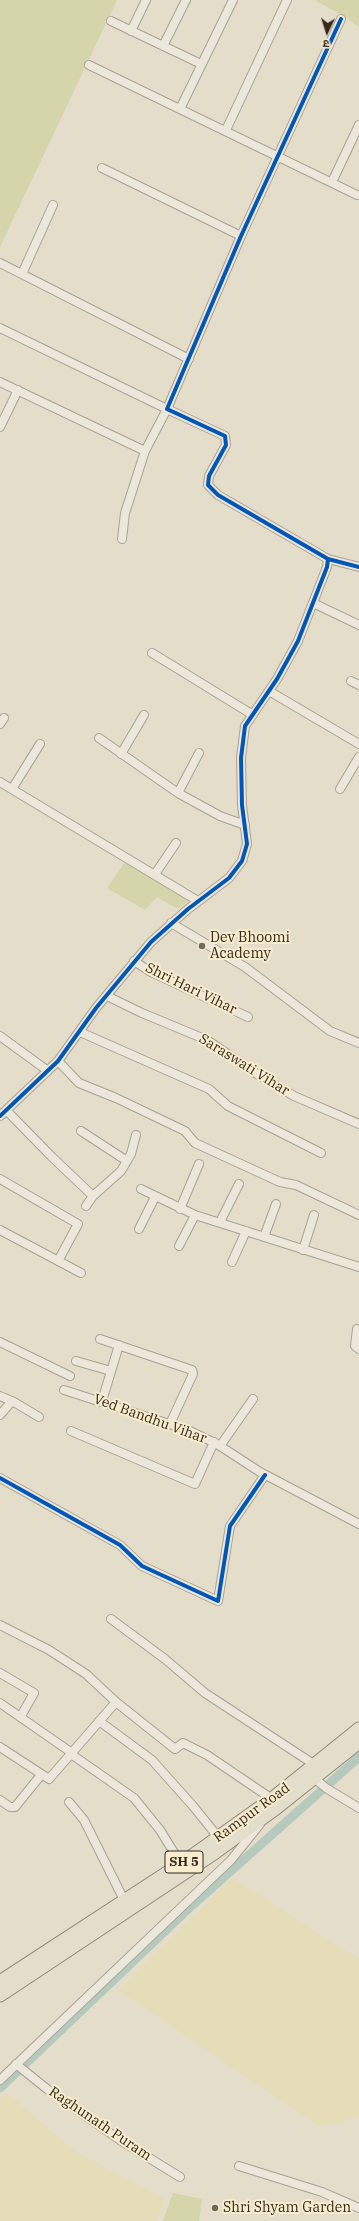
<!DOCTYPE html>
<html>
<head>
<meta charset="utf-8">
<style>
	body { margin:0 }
	#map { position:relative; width:359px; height:2221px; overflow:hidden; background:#e4ddc9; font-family:"IBM Plex Serif","Noto Sans Devanagari",serif }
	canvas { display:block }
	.north { position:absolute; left:307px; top:12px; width:40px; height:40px; -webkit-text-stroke:3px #f7eccd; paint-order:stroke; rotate:184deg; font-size:11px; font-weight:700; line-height:16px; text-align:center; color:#37291b }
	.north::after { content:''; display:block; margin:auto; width:14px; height:18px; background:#37291b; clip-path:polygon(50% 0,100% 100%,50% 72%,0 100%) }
</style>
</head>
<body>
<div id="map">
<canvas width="359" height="2221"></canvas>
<div class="north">उ</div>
</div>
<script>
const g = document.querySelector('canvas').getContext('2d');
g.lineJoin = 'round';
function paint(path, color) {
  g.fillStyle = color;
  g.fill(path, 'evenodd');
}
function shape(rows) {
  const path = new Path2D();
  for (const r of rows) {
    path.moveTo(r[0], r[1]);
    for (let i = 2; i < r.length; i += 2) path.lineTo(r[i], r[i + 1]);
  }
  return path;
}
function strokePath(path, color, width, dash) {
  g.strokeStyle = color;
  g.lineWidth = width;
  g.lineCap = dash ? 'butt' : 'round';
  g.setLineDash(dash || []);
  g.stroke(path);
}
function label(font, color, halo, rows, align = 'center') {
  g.font = font + ' "IBM Plex Serif",serif';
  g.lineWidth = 4;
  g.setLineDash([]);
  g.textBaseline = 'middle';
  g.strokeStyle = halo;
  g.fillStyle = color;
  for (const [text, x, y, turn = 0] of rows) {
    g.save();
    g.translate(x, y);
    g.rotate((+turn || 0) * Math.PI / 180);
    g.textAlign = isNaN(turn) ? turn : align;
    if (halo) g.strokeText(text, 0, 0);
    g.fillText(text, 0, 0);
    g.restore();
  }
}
paint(shape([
	[232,1878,359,1959,359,2118,319,2126,118,1990],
	[7,2093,76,2152,165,2199,157,2221,0,2221,0,2099]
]), '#e5ddb8');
paint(shape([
	[0,0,117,0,0,247],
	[315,0,359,0,359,27,345,17],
	[125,862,188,901,178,909,157,897,145,910,107,888],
	[173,2193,202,2199,199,2221,163,2221]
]), '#d4d5aa');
strokePath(shape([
	[0,2088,186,1911,359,1757]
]), '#b5c9bd', 9);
const minor = shape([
	[341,19,241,236,167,409,225,436,226,445,209,476,208,485,218,495,328,559,359,567],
	[111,21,201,64],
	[131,31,146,0],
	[163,46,186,0],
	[89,65,357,195],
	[180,109,233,0],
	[226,130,287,0],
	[102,168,241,236],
	[332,182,359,125],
	[0,263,189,359],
	[22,274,53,205],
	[0,328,167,409,145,451,125,513,122,539],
	[0,382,145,451],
	[0,427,18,390],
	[313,603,359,625],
	[152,653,253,715],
	[351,681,359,685],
	[269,691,359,744],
	[0,724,4,718],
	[99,738,178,793,220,816,245,825],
	[121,754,144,715],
	[0,782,198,901],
	[12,789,40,744],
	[340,789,359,757],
	[178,793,199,753],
	[155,874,176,843],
	[171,923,245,967,330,1031,359,1043],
	[134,961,151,972,248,1017],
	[107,996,142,1013,207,1040,257,1074,294,1096,359,1124],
	[80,1032,209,1089,228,1106,321,1153],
	[0,1036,48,1071],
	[58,1061,79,1083,116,1098,185,1131,195,1143,280,1182,296,1185,359,1215],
	[6,1110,52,1157,93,1196,121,1171,131,1154,136,1135],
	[0,1116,58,1061,96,1008,151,942,188,909,229,878,242,861,247,844,242,805,241,758,245,726,277,679,298,641,327,567,328,559],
	[81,1131,127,1161],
	[0,1179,78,1224,58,1261],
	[141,1189,195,1215,359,1267],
	[86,1206,93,1196],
	[180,1209,199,1164],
	[220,1222,239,1184],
	[139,1229,155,1197],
	[0,1230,81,1273],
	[264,1237,276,1204],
	[179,1246,195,1215],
	[303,1250,314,1215],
	[232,1262,246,1231],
	[357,1329,355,1346,359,1349],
	[100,1339,192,1370,193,1374,170,1424],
	[0,1342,70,1376],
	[76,1361,111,1371],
	[64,1390,188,1430,217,1444,260,1472,359,1524],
	[0,1396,14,1402,39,1417],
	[102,1401,119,1345],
	[0,1415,12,1401],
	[71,1431,195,1484,214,1442],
	[220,1446,253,1399],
	[0,1478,120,1545,142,1566,218,1601,230,1526,265,1475],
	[111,1619,165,1659,205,1693,315,1765],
	[0,1625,49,1650,86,1674,116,1702],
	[0,1673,34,1693,21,1716],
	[0,1703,72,1753],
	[99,1721,152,1760,193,1806,218,1837],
	[0,1747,49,1779,116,1702,175,1749,183,1743,207,1755,272,1799],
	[71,1754,134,1798,160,1830,181,1864],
	[314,1778,326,1788,359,1808],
	[0,1800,10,1807,15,1807,41,1775],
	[69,1802,84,1820,125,1902],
	[16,2064,47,2089,120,2140,180,2177],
	[0,2080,231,1860,260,1824],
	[239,2166,322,2192,359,2208]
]);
const primary = shape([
	[0,1982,181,1864,272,1799,359,1729],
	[0,1995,214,1853,276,1808,359,1742]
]);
strokePath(minor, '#a9a193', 10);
strokePath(primary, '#8e8779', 15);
strokePath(minor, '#ece7db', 8);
strokePath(primary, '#e3ddcc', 13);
strokePath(shape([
	[341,19,241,236,167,409,225,436,226,445,209,476,208,485,218,495,328,559,359,567],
	[0,1116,58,1061,96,1008,151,942,188,909,229,878,242,861,247,844,242,805,241,758,245,726,277,679,298,641,327,567,328,559],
	[0,1478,120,1545,142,1566,218,1601,230,1526,265,1475]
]), '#0057b8', 4);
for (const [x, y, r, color] of [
	[202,946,4,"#746858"],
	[215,2208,4,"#746858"]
]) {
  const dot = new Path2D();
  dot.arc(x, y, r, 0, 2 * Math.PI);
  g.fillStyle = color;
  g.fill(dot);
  strokePath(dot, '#f7eccd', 1.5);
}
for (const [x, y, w] of [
	[184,1862,38]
]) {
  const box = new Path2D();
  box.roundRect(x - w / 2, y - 11, w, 22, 3);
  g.fillStyle = '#f7eccd';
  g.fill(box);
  strokePath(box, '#37291b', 1);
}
label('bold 13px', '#37291b', null, [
	["SH 5",184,1862]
]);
label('14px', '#37291b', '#f7eccd', [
	["Dev Bhoomi",210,938],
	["Academy",210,954],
	["Shri Shyam Garden",223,2208]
], 'left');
label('14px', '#37291b', '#f7eccd', [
	["Shri Hari Vihar",191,989,26],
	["Saraswati Vihar",244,1065,32],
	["Ved Bandhu Vihar",150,1419,20],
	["Rampur Road",252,1813,-36],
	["Raghunath Puram",100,2124,34]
]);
</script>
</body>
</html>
